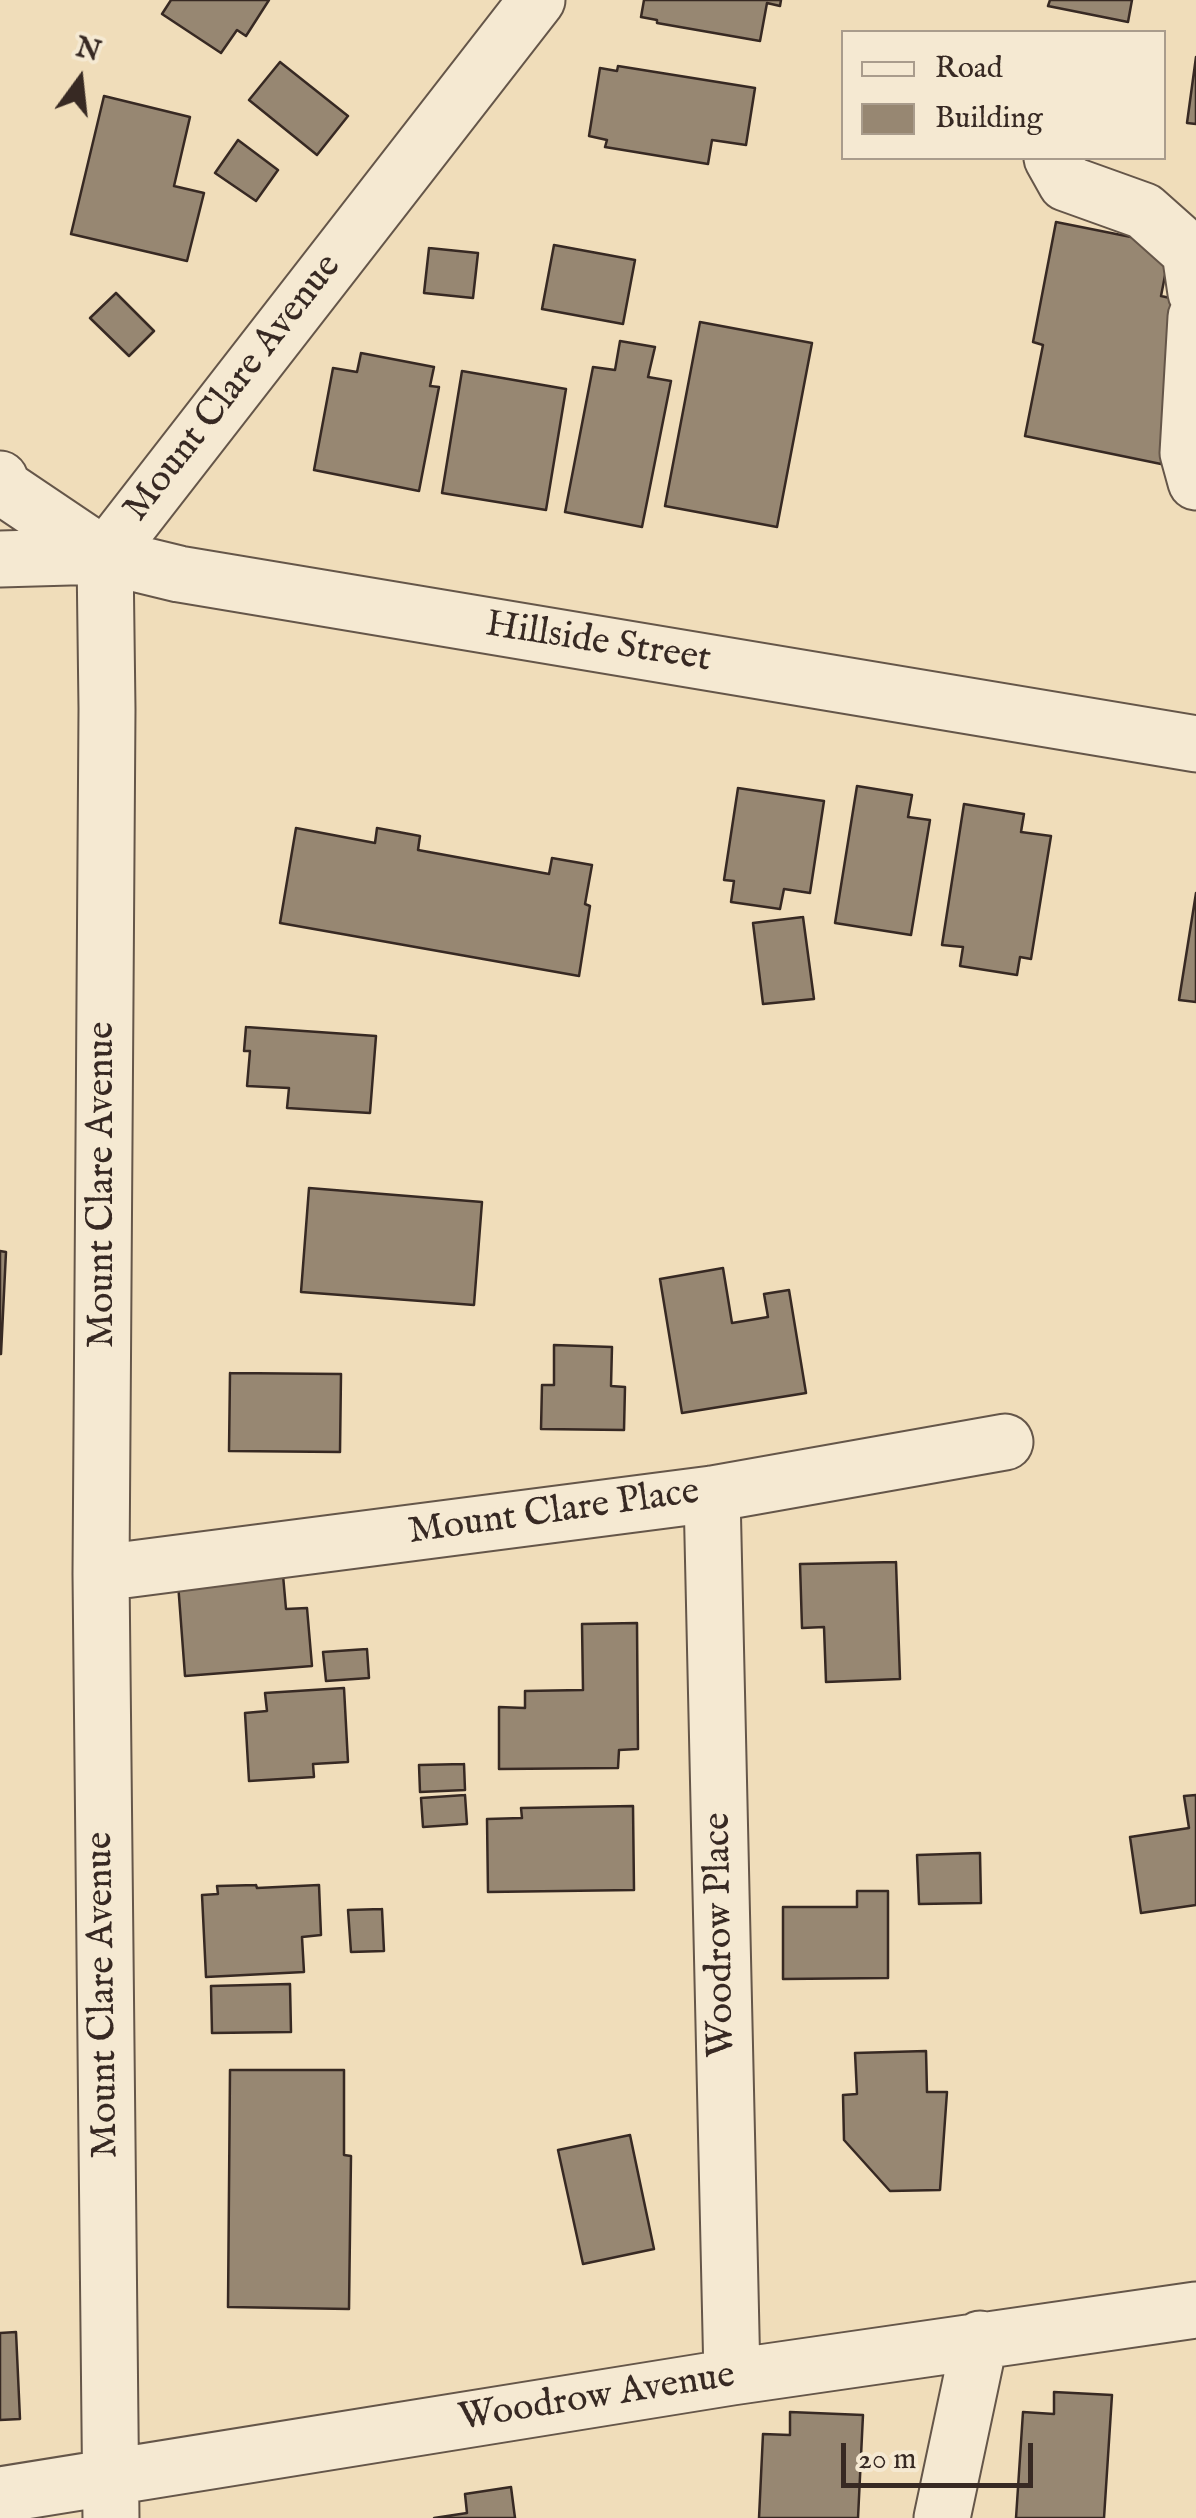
<!DOCTYPE html>
<html>
<head>
<meta charset="utf-8">
<style>
	body { margin:0 }
	#map { position:relative; width:1196px; height:2518px; overflow:hidden; background:#f0ddba; font-family:"IM FELL English",serif }
	canvas { display:block }
	.legend { position:absolute; left:841px; top:30px; width:325px; height:130px; box-sizing:border-box; background:#f5e9d2; border:2px solid #a99c8c; margin:0; padding:12px 18px; list-style:none; font-size:30px; color:#372923 }
	.legend li { display:flex; align-items:center; gap:20px; height:50px }
	.legend b { width:50px; border:2px solid #a99c8c }
	.north { position:absolute; left:30px; top:30px; width:100px; height:100px; -webkit-text-stroke:8px #f5e9d2; paint-order:stroke; rotate:15deg; font-size:28px; font-weight:700; line-height:40px; text-align:center; color:#372923 }
	.north::after { content:''; display:block; margin:auto; width:35px; height:45px; background:#372923; clip-path:polygon(50% 0,100% 100%,50% 72%,0 100%) }
	.scale { position:absolute; left:841px; top:2443px; width:192px; height:45px; box-sizing:border-box; border:5px solid #372923; border-top:0; padding-left:12px; font-size:30px; line-height:35px; white-space:nowrap; color:#372923; -webkit-text-stroke:8px #f5e9d2; paint-order:stroke }
</style>
</head>
<body>
<div id="map">
<canvas width="1196" height="2518"></canvas>
<ul class="legend">
<li><b style="height:12px;background:#f5e9d2"></b>Road</li>
<li><b style="height:28px;background:#978772"></b>Building</li>
</ul>
<div class="north">N</div>
<div class="scale">20 m</div>
</div>
<script>
const g = document.querySelector('canvas').getContext('2d');
g.lineJoin = 'round';
function paint(path, color) {
  g.fillStyle = color;
  g.fill(path, 'evenodd');
}
function shape(rows) {
  const path = new Path2D();
  for (const r of rows) {
    path.moveTo(r[0], r[1]);
    for (let i = 2; i < r.length; i += 2) path.lineTo(r[i], r[i + 1]);
  }
  return path;
}
function strokePath(path, color, width, dash) {
  g.strokeStyle = color;
  g.lineWidth = width;
  g.lineCap = dash ? 'butt' : 'round';
  g.setLineDash(dash || []);
  g.stroke(path);
}
function label(font, color, halo, rows, align = 'center') {
  g.font = font + ' "IM FELL English",serif';
  g.lineWidth = 8;
  g.setLineDash([]);
  g.textBaseline = 'middle';
  g.strokeStyle = halo;
  g.fillStyle = color;
  for (const [text, x, y, turn = 0] of rows) {
    g.save();
    g.translate(x, y);
    g.rotate((+turn || 0) * Math.PI / 180);
    g.textAlign = isNaN(turn) ? turn : align;
    if (halo) g.strokeText(text, 0, 0);
    g.fillText(text, 0, 0);
    g.restore();
  }
}
const building = shape([
	[171,0,269,0,246,36,237,30,221,53,162,14,171,0],
	[644,0,781,0,780,6,767,3,760,41,657,23,657,20,641,17,644,0],
	[1050,0,1132,0,1128,22,1048,6,1050,0],
	[1196,57,1196,124,1187,123,1196,57],
	[280,62,348,116,317,155,249,100,280,62],
	[618,66,755,88,746,145,712,140,708,164,605,147,607,140,589,136,600,68,617,71,618,66],
	[104,96,190,117,174,186,204,193,187,261,71,234,104,96],
	[238,140,278,170,256,201,215,173,238,140],
	[1056,222,1171,245,1161,296,1184,301,1178,380,1161,464,1025,436,1043,345,1033,342,1056,222],
	[554,245,635,260,623,324,542,309,554,245],
	[429,248,478,253,473,298,424,293,429,248],
	[116,293,154,331,129,356,90,318,116,293],
	[700,322,812,343,777,527,665,506,700,322],
	[620,341,655,347,648,377,671,381,642,527,565,512,593,367,615,370,620,341],
	[361,353,434,367,430,386,439,387,419,491,314,470,333,368,357,372,361,353],
	[462,371,566,389,546,510,442,493,462,371],
	[857,786,912,795,908,817,930,820,911,935,835,923,857,786],
	[738,788,824,801,810,893,784,889,780,909,731,902,734,881,724,880,738,788],
	[964,804,1024,814,1021,832,1051,836,1031,959,1020,957,1017,975,960,966,963,947,942,945,964,804],
	[296,828,375,843,377,828,420,836,418,850,549,874,552,858,592,865,585,904,590,906,579,976,280,923,296,828],
	[1196,893,1196,1002,1179,1000,1196,893],
	[803,917,814,999,763,1004,753,923,803,917],
	[246,1027,376,1036,370,1113,287,1108,289,1088,247,1086,250,1051,244,1051,246,1027],
	[309,1188,482,1202,474,1305,301,1292,309,1188],
	[0,1251,6,1252,1,1354,0,1354,0,1251],
	[723,1268,732,1323,768,1317,764,1294,789,1290,806,1393,682,1413,660,1279,723,1268],
	[554,1345,612,1347,611,1386,625,1387,624,1430,541,1429,542,1385,554,1385,554,1345],
	[230,1373,341,1374,340,1452,229,1451,230,1373],
	[896,1562,900,1679,826,1682,824,1627,802,1628,800,1564,896,1562],
	[283,1575,286,1609,307,1608,312,1666,185,1676,178,1583,283,1575],
	[637,1623,638,1749,619,1750,618,1768,499,1769,499,1707,525,1708,525,1691,583,1690,582,1624,637,1623],
	[367,1649,369,1678,326,1681,323,1652,367,1649],
	[344,1688,348,1762,313,1764,314,1777,249,1781,245,1713,267,1711,265,1693,344,1688],
	[464,1764,465,1790,420,1792,419,1765,464,1764],
	[465,1795,467,1824,423,1827,421,1798,465,1795],
	[1196,1795,1196,1905,1141,1913,1130,1837,1189,1828,1184,1796,1196,1795],
	[633,1806,634,1890,488,1892,487,1819,522,1818,521,1808,633,1806],
	[980,1853,981,1903,919,1904,917,1855,980,1853],
	[256,1885,257,1888,319,1885,321,1935,302,1937,304,1972,206,1977,202,1895,218,1894,217,1886,256,1885],
	[857,1891,888,1891,888,1978,783,1979,783,1907,857,1907,857,1891],
	[382,1909,384,1951,351,1952,348,1910,382,1909],
	[290,1984,291,2032,212,2033,211,1986,290,1984],
	[926,2051,927,2092,947,2092,940,2190,890,2191,844,2140,843,2095,857,2094,855,2053,926,2051],
	[230,2070,344,2070,344,2155,351,2156,349,2309,228,2307,230,2070],
	[630,2135,654,2249,583,2264,558,2150,630,2135],
	[16,2332,20,2419,0,2420,0,2333,16,2332],
	[1054,2392,1112,2395,1104,2518,1016,2518,1023,2412,1054,2414,1054,2392],
	[790,2412,863,2415,858,2518,759,2518,763,2434,790,2435,790,2412],
	[511,2487,515,2518,434,2518,467,2513,465,2494,511,2487]
]);
paint(building, '#978772');
strokePath(building, '#372923', 2.5);
const minor = shape([
	[1052,158,1066,183,1144,211,1190,252,1196,293],
	[1196,317,1188,453,1196,482],
	[0,479,1,486,105,556],
	[0,559,105,556,179,574,1196,744],
	[712,1494,732,2377],
	[101,1573,712,1494,1005,1442],
	[0,2495,732,2377,1196,2310],
	[111,2518,101,1573,107,709,105,556,537,0],
	[942,2518,980,2339]
]);
strokePath(minor, '#655649', 59);
strokePath(minor, '#f5e9d2', 55);
label('38px', '#372923', '#f5e9d2', [
	["Mount Clare Avenue",234,389,-52],
	["Hillside Street",598,644,9],
	["Mount Clare Avenue",104,1185,-90],
	["Mount Clare Place",554,1514,-8],
	["Woodrow Place",722,1935,-91],
	["Mount Clare Avenue",105,1995,-91],
	["Woodrow Avenue",597,2399,-9]
]);
</script>
</body>
</html>
